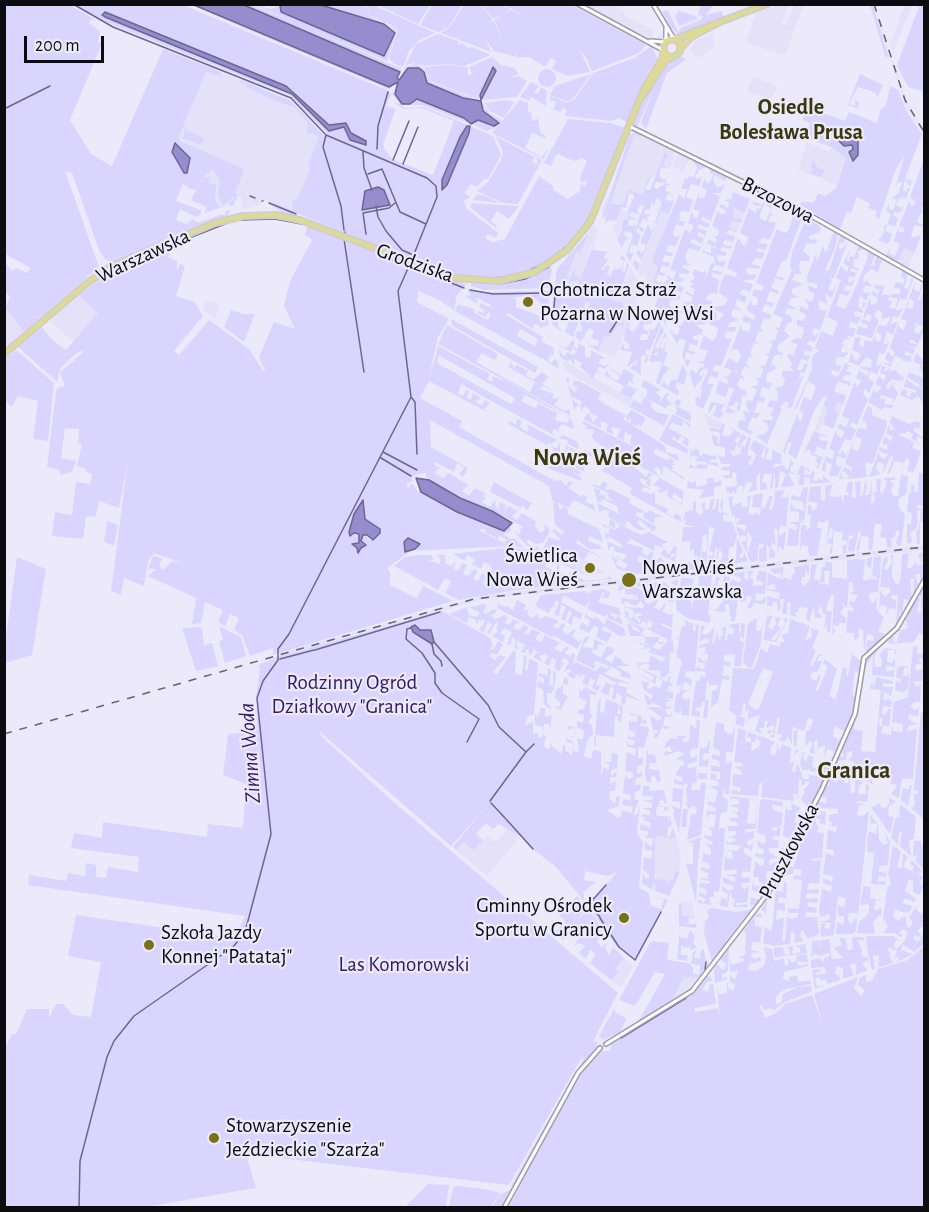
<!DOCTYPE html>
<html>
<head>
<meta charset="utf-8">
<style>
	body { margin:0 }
	#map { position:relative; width:929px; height:1212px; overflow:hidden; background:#eceafa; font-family:"Alegreya Sans",sans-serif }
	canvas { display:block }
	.frame { position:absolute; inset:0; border:6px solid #0c0b10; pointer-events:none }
	.scale { position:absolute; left:24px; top:36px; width:80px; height:27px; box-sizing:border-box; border:3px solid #0c0b10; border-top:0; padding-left:8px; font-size:18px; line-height:21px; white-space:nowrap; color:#0c0b10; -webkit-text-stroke:4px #eceafa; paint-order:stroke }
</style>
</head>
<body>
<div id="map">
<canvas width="929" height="1212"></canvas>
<div class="frame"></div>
<div class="scale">200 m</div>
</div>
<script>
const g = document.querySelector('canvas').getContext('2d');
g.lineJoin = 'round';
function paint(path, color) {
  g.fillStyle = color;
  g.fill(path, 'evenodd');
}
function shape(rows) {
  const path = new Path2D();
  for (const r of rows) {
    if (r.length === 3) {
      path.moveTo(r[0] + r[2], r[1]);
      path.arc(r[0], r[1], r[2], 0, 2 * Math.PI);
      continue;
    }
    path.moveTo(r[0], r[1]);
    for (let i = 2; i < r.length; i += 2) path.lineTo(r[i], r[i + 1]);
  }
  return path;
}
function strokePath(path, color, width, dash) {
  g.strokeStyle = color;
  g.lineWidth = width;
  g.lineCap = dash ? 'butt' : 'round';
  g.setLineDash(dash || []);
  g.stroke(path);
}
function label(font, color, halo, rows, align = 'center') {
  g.font = font + ' "Alegreya Sans",sans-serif';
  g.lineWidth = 4.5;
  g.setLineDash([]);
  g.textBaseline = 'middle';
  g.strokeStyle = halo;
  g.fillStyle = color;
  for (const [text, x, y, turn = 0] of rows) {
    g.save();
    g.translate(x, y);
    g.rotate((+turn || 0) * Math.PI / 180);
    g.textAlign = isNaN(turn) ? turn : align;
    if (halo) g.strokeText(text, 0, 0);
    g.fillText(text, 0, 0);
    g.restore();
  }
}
paint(shape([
	[586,5,614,5,625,11,624,15,653,30,654,35,650,38],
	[779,5,789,5,782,24,786,26,794,5,804,5,785,55,745,43,756,13],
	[873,5,904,95,924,134,905,104],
	[905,5,912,5,893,53,890,44],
	[713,33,715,46,699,58,689,51,695,41],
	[205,66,291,101,324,136,294,212,263,199,260,204,248,209,242,207,242,198,237,195,235,200,224,207,208,212,205,206,191,200,195,192,188,155,175,136],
	[753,77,777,86,772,99,747,92],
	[635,133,676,152,670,169,661,166,656,178,649,176,641,196,628,191,623,205,614,202,606,223,601,211,606,199,610,200],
	[806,142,829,152,832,148,846,158,838,179,838,186,799,170],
	[678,153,689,159,683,173,678,168,672,168],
	[674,206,682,209,652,286,645,280,647,275,641,277,638,272,661,211,670,215],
	[733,207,745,211,737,232,725,227],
	[621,210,630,213,627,220,624,219,617,237,613,231],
	[592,226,598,228,568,310,565,301,568,291,566,290,569,283,563,280],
	[904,248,915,252,908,268,898,262],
	[630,267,642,287,615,358,598,351,615,306,609,303,614,289,621,291],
	[79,295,99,313,75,343,50,321],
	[206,300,220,305,215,319,203,309],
	[5,308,24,332,5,348],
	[562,360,634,400,630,407,565,371],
	[834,391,846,396,839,415,837,417,826,413,819,431,814,431,823,406,828,407],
	[704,413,722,423,721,431,709,428],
	[924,545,924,550,484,599,280,656,279,653,487,595],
	[562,547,574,555,605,572,587,576,555,560],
	[508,829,520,837,487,876,456,850,463,841,474,850,487,835,496,842],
	[654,836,676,838,681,858,678,877,669,896,650,889],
	[683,901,692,903,695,918,681,916],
	[624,958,633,967,620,987,611,980],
	[684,977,701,978,670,1003]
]), '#e4e1f9');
paint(shape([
	[920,4,924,5,924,92,908,87,897,65],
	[5,5,70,5,96,20,91,19,89,23,100,31,98,43,103,41,70,120,91,154,112,166,163,49,221,72,220,76,206,72,179,136,180,141,244,169,235,194,238,195,234,205,230,206,228,203,233,200,234,196,223,205,218,195,220,180,212,169,201,179,196,189,190,189,183,184,176,201,201,210,201,215,196,217,180,209,176,220,186,224,193,219,198,223,222,214,225,216,226,211,230,210,228,217,112,262,105,259,99,250,72,173,65,171,99,267,24,332,5,308,10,296,5,292,4,261,12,271,17,268,27,273,31,268,5,254],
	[178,144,190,158,182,171,172,152],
	[76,5,183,5,389,91,391,95,386,106,396,109,383,144,385,150,392,159,433,175,454,121,422,108,403,109,392,101,406,108,424,107,468,125,460,136,442,180,442,190,452,175,469,133,470,126,493,136,501,155,488,179,484,179,477,187,471,184,465,193,470,197,464,201,467,209,498,233,496,238,488,234,485,238,492,242,505,239,539,176,554,187,553,190,568,199,580,191,581,184,585,186,587,181,581,182,580,177,587,161,582,158,574,161,560,155,560,153,555,156,551,166,544,163,568,119,610,123,626,128,590,219,565,249,545,264,512,277,495,280,451,276,294,212,293,215,286,215,269,204,268,201,292,210,293,200,298,198,308,174,310,167,308,166,319,137,312,133,307,134,308,122,294,107,270,99,247,87,246,83,239,84,241,80,291,101,324,136,326,132,289,95,106,22],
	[105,12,286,86,329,125,349,127,354,136,366,142,364,145,350,140,344,127,329,131,292,94,193,53,102,13],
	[189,5,389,87,396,81,389,89],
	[244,5,251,5,294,22,254,5,271,9,280,5,281,12,385,55,395,33,393,29,321,5,366,5,370,16,397,30,387,61,311,30,402,69,397,79,399,71],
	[367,5,373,5,435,33,418,41,408,53,403,67,394,64,389,58,398,29,370,15],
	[377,5,430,5,418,24],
	[432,5,432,4,462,5,449,27,439,32,420,25],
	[464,5,480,5,492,19,488,24,493,20,503,40,494,19,503,15,493,18,481,5,501,5,510,9,505,14,511,10,521,14,504,5,572,5,646,45,639,53,592,71,587,59,580,50,590,72,568,76,552,69,556,61,551,58,546,66,542,65,529,57,518,58,515,53,516,57,494,51,486,40,491,52,441,33,450,27],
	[701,5,713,5,706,15,721,11,724,17,678,34,671,28,662,11,668,11,678,32,681,28,702,19,702,16,698,15],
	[870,5,873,5,889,58,885,56],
	[678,11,696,16,697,19,679,26,675,16],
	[438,34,458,41,459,45,462,43,468,48,472,47,491,55,464,66,448,64,424,66,413,63,405,66,416,44],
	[651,46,658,59,649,71,627,122,619,118,611,121,565,116,567,110,563,108,560,112,553,110,556,102,552,100,550,103,550,96,565,102,573,101,593,73,635,58],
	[680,56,687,59,667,73,646,129,641,123,653,90,637,127,634,126,633,122,650,87,665,65,671,64,666,63],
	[492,57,501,65,515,68,518,74,508,78,519,76,527,81,517,97,481,100,496,71,494,67,490,69,479,99,431,81,424,67,448,65,468,67,467,74,470,76,472,73,469,67],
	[416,64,423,68,431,82,479,100,463,98,427,83,424,72,416,67,408,68,399,80,405,67],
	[547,78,9],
	[591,74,572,100,566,101,550,95,555,86],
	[860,74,883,85,878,97,874,92,858,87,849,104,855,106,855,100,859,102,858,108,848,105],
	[398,82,396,89,414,101,418,99,441,109,464,118,468,123,423,105,400,105,392,94],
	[531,82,539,86,534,92,538,94,541,87,547,91,546,106,531,97,529,101,520,97],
	[890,86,898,90,908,114,922,134,905,178,912,181,910,187,905,180,903,190,907,192,907,188,910,188,906,199,900,195,904,200,899,198,896,205,901,208,904,205,900,213,894,212,893,216,898,218,895,227,888,224,885,231,892,234,888,244,878,240,883,235,885,229,883,227,887,225,891,214,886,211,889,202,889,210,893,210,897,200,892,198,898,194,902,183,898,182,895,188,905,154,895,171,879,219,875,217,877,211,868,208,870,204,857,197,851,213,847,212,840,229,739,179,743,178,830,222,800,205,801,202,814,202,818,193,825,196,836,188,846,158,831,147,805,137,810,123,803,120,803,113,806,107,845,121,849,112,879,124,876,122,877,120,879,122,878,118,881,109,886,106],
	[507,100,514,102,504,118,489,111,485,103],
	[520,100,528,103,528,111,532,115,531,119,536,121,538,117,540,132,546,136,545,138,532,133,525,148,542,157,548,148,544,159,492,133],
	[481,101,489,113,502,120,497,127,487,131,471,124,478,120,494,126,499,123,483,111],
	[186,126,187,131,204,138,201,145,183,138],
	[635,132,643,136,634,135,606,215,602,218,630,135],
	[495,136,535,157,532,162,538,165,536,157,542,160,518,204,502,203,477,191,488,182,502,158,503,151],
	[665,153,668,154,663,165,668,169,661,167,659,176,664,180,668,176,665,183,656,182,654,187,657,189,666,183,671,185,667,185,665,190,674,196,668,194,665,200,674,201,669,214,661,211,656,223,649,221,655,222,662,202,657,198,652,209,653,204,651,202,650,210,646,209,644,213,647,215,650,212,648,217,645,216,648,218,647,221,644,218,639,226,644,229,642,233,638,227,636,232,641,235,637,246,631,244,629,253,634,253,630,261,626,255,644,205,640,205,637,210,639,215,631,212,630,216,638,220,630,219,628,222,629,226,636,225,632,238,632,233,625,231,624,235,629,239,626,239,622,248,617,239,623,228,621,228,624,219,627,220,630,213,627,212,635,195,629,193,626,208,622,207,617,220,606,221,608,227,605,221,611,203,623,205,628,190,642,195,649,176,651,177,645,190,650,190],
	[692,159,706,167,699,170,695,177,697,179,702,177,699,186,691,184,686,197,693,200,689,212,681,211,679,221,685,221,683,227,676,224,673,235,678,237,681,233,676,246,669,245,666,251,672,253,674,251,672,256,665,255,662,262,670,262,668,268,662,265,660,270,660,272,666,273,664,276,658,275,656,281,660,283,661,280,662,284,653,284,658,267,652,261,679,194,684,199,687,189,681,189,685,178,688,179,688,176,694,177,697,168],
	[924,159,924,199,919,200,924,202,921,210,924,214,921,213,917,222,924,225,924,227,914,225,911,238,921,235,915,252,904,248,898,261,894,260,886,256,891,246,889,254,895,256,900,244,894,241,893,243,898,228,899,232,904,232,904,228,899,226,909,201,912,207,916,202,910,197],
	[814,160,817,167,825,170,821,177,799,170,811,173,813,168,810,167],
	[710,168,727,178,725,181,715,175,713,180,717,188,725,184,721,193,712,193,720,197,711,221,703,217,701,220,710,224,708,228,699,224,697,228,707,231,705,236,699,232,697,236,704,238,702,244,694,239,691,240,691,243,701,247,699,251,689,248,685,256,687,263,692,265,683,265,683,268,690,271,688,274,679,273,679,277,684,279,682,282,676,282,674,286,684,287,682,293,674,290,673,295,681,295,679,300,673,299,669,302,670,307,676,307,674,312,666,311,664,317,671,321,666,321,667,328,655,306,663,284,666,280,670,280,667,279,668,275,673,280,676,272,670,270,685,229,690,233,694,226,688,223,692,211,694,218,697,218,700,211,693,209,699,193,699,198,704,198,707,190,701,187,705,178,705,182,709,184,714,174,710,173],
	[211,176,208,183,216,185,215,200,220,207,205,213,206,207,191,200,202,179],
	[733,192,750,199,745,213,734,208,733,211,734,219,742,219,741,223,732,221,729,227,737,232,729,230,726,233,735,237,733,242,725,240,723,243,725,246,732,246,731,249,722,247,720,251,726,252,726,256,716,255,719,262,726,261,724,267,715,265,712,270,722,272,721,275,713,273,711,276,719,280,717,294,710,293,705,300,712,301,712,306,706,304,701,309,710,312,709,315,703,313,699,317,706,321,705,324,695,325,703,330,702,334,693,336,694,340,699,340,697,346,690,343,689,346,688,350,695,352,694,355,686,352,685,359,691,361,687,367,682,355,686,341,680,338,677,344,670,331,673,330,672,333,678,335,680,328,673,323,680,326,683,323,687,314,678,312,689,310,689,307,682,303,692,301,692,297,685,293,686,291,693,295,695,289,690,287,694,284,690,282,695,278,693,274,694,269,703,273,707,270,705,280,711,264,715,263,714,257,702,252,704,249,705,252,711,253,711,246,716,249,716,247,707,244,709,239,715,243,717,240,713,236,718,236,719,230,712,226,718,210,720,214,726,214,725,210,719,207,721,204,728,208,729,202,724,200,731,199],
	[478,194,488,197,499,203,472,200],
	[765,197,767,197,759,218,766,221,771,208,766,206,769,197,782,204,782,206,774,202,770,213,778,216,771,215,768,221,776,223,770,239,762,238,758,243,768,244,765,251,759,248,755,251,765,253,762,259,756,258,751,264,760,266,759,269,747,267,746,272,750,275,757,274,755,279,741,281,753,284,750,292,743,289,739,294,747,297,745,303,737,299,735,306,742,310,733,309,731,316,739,320,729,323,728,327,737,327,734,332,728,331,724,335,727,339,732,338,721,366,715,365,712,371,719,372,717,378,710,376,707,384,714,384,703,409,696,405,695,398,698,396,700,399,702,388,699,391,708,371,706,368,702,370,699,375,702,376,705,370,701,382,699,381,694,389,690,374,691,369,697,374,700,367,703,368,705,364,696,362,704,361,708,350,699,349,704,335,712,341,716,338,718,328,709,324,713,312,717,313,716,320,718,321,724,314,715,310,715,307,725,305,728,299,719,293,721,283,725,274,736,277,737,273,727,268,738,238,743,245,747,244,748,237,740,233,749,208,756,213,757,208,760,209,762,206,754,205,752,201,763,205],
	[472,203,484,204,519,206,509,219,497,211,491,221,497,226,496,228,470,207],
	[787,207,803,215,786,261,782,261,776,276,784,278,783,281,775,278,771,288,779,291,778,294,770,291,766,301,774,303,773,307,765,304,762,311,771,315,771,319,764,318,760,328,764,332,759,331,755,341,759,344,754,343,750,353,754,358,749,356,746,363,750,368,745,366,741,373,745,380,740,378,737,386,747,392,746,396,742,395,740,411,736,410,739,403,736,401,734,405,728,407,738,413,733,412,731,414,725,412,734,389,729,387,726,397,715,393,719,381,728,384,728,380,723,375,728,377,731,371,737,373,737,370,735,372,724,367,729,358,738,363,741,355,738,350,733,349,729,356,741,324,742,330,749,332,751,326,749,325,752,324,742,321,744,315,754,320,755,315,746,310,751,299,752,305,757,305,758,298,752,295,754,289,762,291,764,286,756,283,777,229,786,233,789,229,794,213,784,211],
	[807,217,821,227,820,232,809,236,809,239,817,240,815,244,807,243,803,251,810,257,809,261,800,261,799,267,802,274,795,274,792,280,803,284,792,289,792,294,800,297,791,298,788,304,795,308,797,306,795,310,787,308,785,314,791,316,792,322,788,323,784,331,790,336,778,345,777,349,783,354,781,357,781,354,774,356,771,364,776,366,775,370,767,373,766,382,772,383,770,389,762,387,760,396,766,399,763,403,758,401,754,413,760,413,757,419,752,417,747,429,753,432,751,435,737,427,740,420,746,421,743,411,750,413,746,405,748,399,752,402,757,390,751,386,757,386,759,381,754,379,760,378,764,369,759,366,765,366,769,356,764,354,769,353,773,344,769,341,775,340,778,331,774,327,779,328,783,318,773,314,792,270,790,268,792,252],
	[601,224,592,250,610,252,605,254,604,258,608,260,601,269,604,270,606,265,610,266,607,274,610,277,616,263,614,270,622,268,624,261,620,259,622,255,625,259,622,271,625,272,627,263,629,264,621,291,614,289,610,299,619,303,620,301,624,306,619,321,625,324,623,326,618,325,610,337,605,335,598,351,588,345,598,346,599,341,591,338,594,330,589,328,581,342,575,336,577,331,581,332,583,327,580,324,583,314,587,315,588,312,585,311,590,303,586,302,573,337,565,332,570,319,564,323,558,319,558,326,563,332,553,326,551,320,557,319,551,318,554,292,566,290,570,296,572,290,576,292,579,280,568,282,576,267,574,274,580,279],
	[648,224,651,231,655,225,637,272,633,263,634,260,640,264,641,258,636,254,638,249,641,253,644,251,646,245,640,243],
	[307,226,404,264,408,270,410,267,435,276,467,284,457,295,454,310,441,301,418,291,417,302,449,319,438,337,429,377,436,355,439,356,437,363,511,404,515,398,436,354,438,346,490,374,487,379,490,381,493,381,492,376,506,381,571,418,523,394,525,396,521,401,535,408,538,403,557,413,555,420,567,423,569,419,572,421,574,429,562,424,558,430,561,433,554,429,552,433,558,438,564,435,578,442,579,448,577,449,567,443,568,440,560,439,461,384,458,394,463,396,466,390,469,391,466,398,471,400,473,393,481,398,475,402,479,404,482,405,485,400,490,403,484,409,489,413,429,381,420,398,462,421,459,427,542,474,556,481,561,480,566,486,569,481,573,483,568,488,582,497,582,494,588,497,585,502,594,505,595,511,574,500,569,508,552,500,549,486,430,420,431,447,468,468,463,477,459,474,464,468,457,463,454,472,435,462,434,465,441,469,437,469,435,474,444,478,448,473,469,485,462,491,469,496,475,488,485,493,483,498,487,497,482,502,488,506,491,506,495,499,496,507,499,508,500,502,506,505,504,514,508,506,518,511,512,517,517,520,522,513,536,521,535,527,541,533,545,529,544,524,548,527,550,531,543,543,534,544,529,539,526,542,536,549,538,545,539,550,537,551,527,546,513,530,519,534,522,526,492,510,460,498,426,478,426,473,418,474,411,477,413,481,406,484,408,488,412,483,419,493,419,490,455,512,499,529,504,531,510,526,511,532,503,534,511,539,514,538,523,547,517,547,513,543,509,545,505,543,506,539,499,536,498,539,485,532,486,530,482,528,480,531,510,546,411,551,387,568,390,572,390,585,417,598,423,586,453,601,273,655,273,648,250,656,242,635,234,630,239,618,230,614,225,626,218,622,223,610,205,602,201,623,192,624,196,598,148,576,156,569,148,569,153,556,162,558,159,566,163,570,172,561,182,563,154,553,148,561,144,586,124,578,121,595,111,591,128,460,119,508,99,501,96,516,86,517,83,539,52,536,55,512,72,515,76,482,90,484,92,474,86,472,86,469,77,466,82,444,78,443,79,429,65,428,61,458,76,461,72,472,60,475,59,469,47,467,56,392,57,388,65,386,60,373,85,350,76,353,60,369,57,382,18,347,42,327,51,339,66,350,98,313,79,295,107,273,136,258,173,245,168,257,177,261,177,271,180,264,185,266,176,296,195,302,203,316,174,351,179,355,209,320,249,349,264,372,265,370,259,357,274,322,295,329,284,306,290,281,312,240,305,235],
	[361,501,365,519,380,529,379,535,374,539,369,540,365,534,360,539,358,534,351,536,349,533],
	[589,232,580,253,577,252,566,277,569,276,567,281,563,280,560,286,555,286,557,269],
	[834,232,838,234,835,248,825,270,829,271,840,236,845,238,845,240,843,244,840,243,838,248,842,249,848,241,834,278,830,277,832,280,828,289,833,291,837,283,832,298,825,294,828,305,819,300,819,309,827,311,820,330,814,328,812,333,815,336,819,332,815,342,810,340,807,344,813,347,811,352,805,350,804,355,810,356,808,361,801,359,797,370,802,370,805,363,808,364,805,373,801,372,798,381,804,374,792,407,787,409,789,404,786,401,780,407,782,409,767,444,756,436,765,434,768,430,769,426,762,420,772,420,773,416,770,415,774,408,767,407,770,400,777,401,778,393,775,388,783,386,785,379,782,376,782,371,794,371,790,368,792,363,787,356,789,353,793,356,798,344,791,343,792,340,796,338,801,339,804,331,803,327,797,326,797,319,803,321,806,315,799,311,801,306,807,310,809,306,804,298,812,302,815,294,809,291,808,285,817,289,817,284,807,282,807,277,816,253,817,262,823,246,825,252,829,249,828,246],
	[859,245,865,249,858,251,859,259,854,259,853,267,859,268,858,271,851,268,850,271,857,273,854,278,849,276,848,283,854,280,852,286,846,285,844,291,850,291,848,296,840,294,836,306,845,309,851,298,867,260,868,251,875,255,871,265,876,266,874,262,877,256,883,259,877,274,875,270,871,269,864,275,863,282,866,282,865,279,873,286,866,286,862,289,865,293,870,292,866,301,860,295,858,302,866,303,864,308,862,308,863,303,859,303,858,306,863,310,862,313,855,311,854,316,861,317,857,325,851,321,849,327,856,329,853,337,846,335,850,340,845,339,842,344,849,347,843,346,841,352,845,353,846,351,848,354,844,357,837,357,835,364,841,366,843,363,839,372,832,370,831,374,838,377,845,363,856,369,849,366,846,371,851,373,850,375,845,375,842,380,851,382,850,386,838,381,834,391,846,396,843,405,838,401,834,410,839,413,833,429,823,424,827,408,823,406,827,397,824,396,814,411,796,459,788,453,792,443,788,442,785,454,783,451,797,414,800,422,804,414,798,411,806,412,799,410,804,397,811,400,816,386,808,382,810,376,797,408,794,410,812,369,812,357,819,350,815,348,821,331,833,336,838,322,827,317,841,280,836,278,841,266,847,272,849,267,843,263,849,253,847,251,850,251,847,261,849,262,850,256,854,257],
	[548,268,552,269,549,288,484,290,470,286,472,283,518,280],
	[903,270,908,273,904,288,909,289,912,275,913,280,906,300,900,299,896,309,898,311,903,308,899,317,893,316,890,325,898,321,893,335,887,331,883,343,887,344,890,341,884,354,879,353,876,365,879,366,883,360,877,374,870,372,868,378,874,382,869,393,865,389,863,394,868,399,857,425,852,422,850,426,856,430,851,441,845,439,838,453,840,455,842,451,844,452,844,456,848,450,845,459,837,456,836,460,836,465,840,467,843,463,838,476,829,476,832,464,826,462,826,472,821,470,826,456,833,460,834,451,829,449,836,430,837,435,841,438,845,432,837,427,840,424,846,427,847,425,849,419,842,416,850,394,855,381,857,388,860,383,861,380,856,379,859,370,867,376,869,371,860,368,861,366,871,368,872,360,866,357,859,366,849,362,851,352,856,361,860,357,861,354,852,350,855,338,857,337,861,338,859,345,863,347,865,340,872,342,875,335,875,340,880,342,882,335,876,332,879,325,886,326,891,317,881,319,882,312,877,310,874,317,879,320,872,338,856,334,859,326,866,329,868,325,861,323,862,319,870,322,872,316,867,314,865,318,863,317,870,297,871,305,876,304,878,298,871,294,873,291,878,295,880,290,875,288,875,285,885,286,881,295,890,295,888,300,893,302,888,307,895,309,898,299,890,297,891,294,899,294,901,289,894,288,896,282,903,284,905,279,901,277],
	[918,279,924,282,918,300,920,301,924,288,924,327,914,323,916,326,914,332,919,334,922,328,924,330,918,344,911,339,909,343,917,344,916,348,901,345,915,349,913,355,906,351,904,355,912,356,911,362,902,361,903,359,895,356,889,372,895,370,904,378,903,381,898,379,901,382,893,379,888,383,886,388,889,389,895,381,893,386,898,393,902,384,894,403,893,399,881,395,880,399,886,398,884,404,894,405,891,409,884,407,882,410,868,402,874,389,876,393,882,388,875,384,879,376,884,381,886,375,880,373,882,366,885,366,885,372,891,367,883,363,891,363,885,359,888,351,892,357,895,353,890,347,899,322,899,327,903,330,906,324,907,321,901,319,908,301,910,302,906,308,912,309,914,301,909,298,915,282,914,290,919,292,923,282],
	[467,289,482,292,551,291,546,316,542,313,540,302,528,295,512,298,516,299,516,307,538,315,542,320,541,317,547,319,549,325,541,328,535,323,533,329,508,313,506,315,543,337,541,341,554,348,553,356,550,355,548,361,552,363,554,359,557,360,559,369,544,360,543,357,542,359,455,311,458,304,474,309,475,313,488,320,491,314,489,312,485,317,478,313,477,310,483,313,485,311,479,307,481,303,492,308,490,304,479,299,475,298,478,301,476,303,467,298,467,295,471,296],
	[520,329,538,339,535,346,517,336],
	[651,304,648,312,652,313,653,308,655,314,648,316,648,320,653,319,651,324,644,324,643,329,647,331,650,328,648,334,641,334,640,340,647,340,651,329,654,330,659,321,661,323,650,351,647,349,645,353,649,356,646,363,644,362,647,355,641,356,641,375,630,368,634,364,635,367,638,360,627,367,632,352,620,350,623,343,624,348,629,349,630,345,624,340,625,332,630,318,632,319,628,327,633,333],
	[231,310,244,314,255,314,244,342,224,327],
	[451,319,538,367,535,373,456,328,452,325],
	[447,325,498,354,495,360,482,353,476,362,530,392,535,382,508,367,511,362,514,368,517,365,528,371,526,375,533,380,542,372,549,377,542,384,556,392,542,386,540,389,554,394,552,397,555,399,560,397,554,405,565,411,569,409,571,416,438,344],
	[661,325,664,330,655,347,658,349,657,352,652,355,656,355,665,332,667,338,664,337,660,347,663,349,668,337,664,351,668,353,663,365,670,368,663,375,660,385,656,383,662,363,660,361,658,370,659,361,655,361,657,355,661,356,657,354,654,363,649,361],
	[573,340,575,342,573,347,578,349,578,343,585,347,585,357,590,358,591,350,606,359,601,359,598,363,605,366,610,362,605,369,599,367,597,369,603,375,597,371,593,378,580,367,582,363,574,359,574,365,570,359,568,362,561,358,558,348,564,357,567,352,574,355,577,351,572,348,571,352,558,345,557,344,566,348,568,345,571,347,569,344],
	[16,350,54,383,48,441,33,439,38,401,18,396,13,405,10,406,5,399,5,359],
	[916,353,924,361,924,385,921,389,924,389,924,404,918,396,912,400,900,395,903,389,907,390,906,395,910,397,912,392,916,393,916,390,904,387,906,379,918,388,920,385,907,377,909,372,924,378,923,373,910,369,921,372,922,369,918,370,921,365,913,362],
	[612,363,610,368,621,375,624,369,634,375,632,381,636,385,629,381,627,385,637,390,631,398,641,404,644,398,653,403,650,406,656,412,669,415,664,426,630,407,634,400,620,393,624,386,604,375,607,371,610,377,618,381,620,376,609,368],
	[683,364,687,373,684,385,677,382,675,387,679,391,678,396,668,390,668,387,666,389,661,386,664,381,668,387,671,380,677,380],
	[566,378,570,379,568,385,574,392,578,389,572,385,574,381,579,381,601,393,598,400,612,408,627,416,631,410,646,418,640,428,640,423,638,426,631,424,631,418,628,421,625,416,623,419,665,446,666,452,678,455,679,461,656,448,653,453,668,461,669,458,675,461,672,462,675,465,671,465,673,467,672,470,685,478,683,479,664,466,662,476,660,469,656,467,654,470,660,477,638,465,632,465,646,477,649,472,653,475,648,478,651,480,650,487,646,484,647,480,639,478,642,484,651,489,643,487,641,491,652,494,655,491,655,503,668,509,667,513,673,517,676,513,681,517,681,522,630,494,632,488,601,470,605,468,601,466,603,464,594,463,593,457,590,456,587,461,584,449,594,455,599,447,607,454,609,451,595,441,592,437,594,430,585,429,587,426,582,424,584,421,651,456,630,444,632,436,625,432,624,441,617,437,621,429,611,427,614,435,606,431,608,424,601,421,601,428,584,419,588,412,593,422,598,417,591,414,589,409,584,406,581,412,581,407,577,406,574,410,572,399,580,406,582,401,571,397],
	[644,380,661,390,655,392,661,397,659,404,666,393,669,394,666,399,673,405,669,404,666,408,673,412,638,394,646,397,647,395,647,389,641,386],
	[677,399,682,402,678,407,691,413,691,422,675,414,677,410,675,407,678,408,674,403],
	[711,402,727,405,723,406,721,411,724,413,720,419,711,414,714,414,717,406,714,405,710,413,708,412],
	[868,406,872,408,872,415,887,421,886,428,872,464,865,462,867,477,847,479,849,476,843,471,841,476,845,479,840,479,839,478,844,467,850,469,850,473,852,468,845,463,854,439,852,449,858,451,862,439,855,436,858,428,866,429,867,425,862,419],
	[673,414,690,424,690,428,683,420,683,426,672,423,669,428,689,439,688,447,682,443,685,438,681,436,678,441,673,436,672,439,688,449,687,454,659,440],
	[892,416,909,424,915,421,921,423,919,428,924,431,915,427,913,430,922,437,924,434,924,440,917,436,917,441,911,439,913,434,907,431,905,434,900,433,899,435,922,445,908,441,914,444,912,448,921,451,916,467,913,472,907,471,910,461,906,458,900,472,903,463,894,461,890,473,887,474,893,459,892,454,882,474,884,464,878,462,876,468,880,474,869,477,878,453,883,459,889,455,879,451,880,447,887,450,888,445,882,444,885,436,891,442,893,437,886,433,889,425,890,430,895,430,890,422],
	[517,418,522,421,520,427,527,432,529,429,527,424,557,440,551,444,548,443,548,446,557,448,560,443,560,450,565,452,566,445,569,447,567,452,572,456,573,453,569,451,570,447,580,453,576,453,574,460,583,465,585,472,574,467,575,463,560,454,559,456,552,453,554,449,508,424,510,421,516,425],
	[722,423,725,425,722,435,730,436,734,431,732,428,741,434,739,439,738,436,734,441,738,443,734,450,736,452,730,450,733,456,740,454,742,447,737,448,742,434,747,437,740,445,745,447,748,437,751,438,747,455,752,457,748,464,752,465,756,455,750,448,754,440,765,446,761,458,764,458,766,447,769,449,765,459,772,460,772,450,781,454,782,464,775,463,773,468,783,465,788,470,791,460,794,464,790,467,791,472,797,474,801,465,810,470,809,472,805,469,804,474,811,475,812,471,815,472,813,480,817,481,818,478,823,481,822,475,831,482,809,484,810,478,804,477,804,485,798,485,800,475,788,473,795,486,781,487,786,474,780,471,778,487,775,489,775,471,772,489,770,487,772,474,764,474,762,482,766,483,767,489,760,490,760,472,756,478,757,490,748,492,753,483,746,482,743,492,739,493,743,491,743,486,738,486,736,493,732,491,732,494,728,494,731,492,727,492,725,485,727,487,737,486,736,473,733,472,732,478,724,478,723,475,730,475,730,471,722,470,722,467,730,467,730,464,721,464,717,452,719,456,725,457,725,448,714,445,711,435,718,437,717,442,719,445,720,436,719,432,710,431,709,428,720,430],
	[814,431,829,437,820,436,819,440,828,441,825,450,816,446,817,449,813,454,823,457,818,469,816,469,818,464,815,460,818,458,810,454,811,451,809,449,803,454],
	[691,449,693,453,694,449,699,450,699,455,702,456,703,453,712,456,715,454,717,459,710,460,709,463,717,462,719,467,708,464,707,469,689,468,690,464,695,468,698,464,707,465,707,462,695,461,698,457,693,455,690,459],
	[550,456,581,472,579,475,572,472,582,478,581,481,545,467],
	[919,473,924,473,924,506,917,505,917,508,924,509,924,522,920,521,920,543,917,545,916,532,919,527,921,510,917,510,918,525,915,530,910,532,912,542,907,544,907,525,911,524,912,513,907,512,909,493,911,493,911,485,914,485,914,491,918,492],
	[901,475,908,476,906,494,899,499,898,506,905,515,901,546,898,546,896,542,900,531,896,531,895,537,891,538,892,547,887,548,886,538,880,537,882,524,875,524,872,550,868,549,869,537,861,536,859,551,856,550,861,533,859,531,854,552,848,551,849,539,853,539,853,536,849,535,846,553,843,553,843,545,847,545,847,541,842,540,843,533,834,531,832,553,829,553,832,544,828,544,829,539,832,538,833,529,830,528,825,554,829,521,826,520,824,523,818,521,817,528,822,528,817,556,809,556,808,546,802,545,800,552,801,525,806,525,807,530,810,528,811,515,808,515,808,505,811,505,812,511,817,508,817,503,808,501,810,487,821,486,821,500,825,501,825,486,833,484,829,496,840,497,841,494,843,504,844,495,850,495,846,491,848,482,853,482,852,497,856,498,855,482,861,481,860,496,863,494,865,480,867,486,865,495,869,495,872,480,871,502,874,503,875,496,872,494,877,492,876,479,881,479,880,492,883,493,887,482,883,478,895,477,895,480,891,480,891,483,894,484,891,490,893,496,898,496],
	[660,478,683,491,683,500,674,493,672,497,679,503,683,502,682,505,667,496,668,489,661,493,657,491,662,488,653,485],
	[707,478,714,478,714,483,722,480,721,486,714,487,714,496,699,498,704,490,687,488,688,480,692,483,696,481,696,487,699,487,707,484],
	[603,481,607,483,607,488,604,487,607,490,611,489,630,499,629,503,647,513,649,510,663,517,655,517,654,524,643,517,645,513,637,512,635,515,657,527,653,532,639,519,637,523,645,530,638,530,627,521,625,526,608,517,609,511,605,509,599,512,597,503,622,515,618,512,618,507,603,499,600,503,597,501,594,488,601,490,599,494,603,496,606,494,605,499,614,501,609,498,607,492,593,486,593,484,598,486,603,487,600,486],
	[494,482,526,500,536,505,531,504,527,511,523,505,521,508,490,492],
	[808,487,804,523,800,523,798,546,787,546,789,528,796,530,798,526,789,522,804,522,804,520,801,521,795,520,799,520,799,512,790,511,791,503,794,508,805,511,802,501,791,500,792,495,800,497,803,488,798,488],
	[785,490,781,497,787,498,789,491,786,527,780,525,779,536,786,531,784,550,779,546,777,554,778,530,774,529,776,545,772,543,771,548,775,551,775,557,769,559,770,548,766,544,767,561,759,562,759,549,763,548,764,544,759,543,757,561,751,562,747,555,752,538,747,531,747,553,741,541,746,541,746,536,741,535,740,539,736,526,745,531,747,525,736,524,740,519,736,518,735,523,735,515,732,516,728,497,733,496,732,506,742,502,742,507,748,507,747,497,751,495,748,514,754,515,755,512,760,515,761,508,752,507,753,495,763,493,761,507,765,508,769,496,773,496,769,509,771,510,774,506,775,491],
	[723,498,723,512,730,515,723,514,723,521,732,522,737,534,734,546,729,548,728,565,725,565,725,559,724,565,719,565,723,554,719,548,717,565,715,566,718,549,715,548,713,566,708,568,708,556,713,556,713,552,709,551,715,528,709,527,706,568,701,567,702,551,706,553,707,545,707,535,703,535,699,569,679,571,679,566,685,567,686,562,692,563,693,559,698,559,698,555,694,557,694,548,690,552,690,541,682,542,683,527,696,527,685,525,686,518,683,524,685,512,693,510,693,502,688,502,696,501,696,511,700,516,703,512,701,504,705,502,705,509,709,510,711,499,715,499,712,509,715,509,717,499,719,499,718,512,722,513,720,504],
	[557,502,560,510,564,506,568,510,568,514,599,529,603,542,586,535,589,537,588,541,601,546,601,549,589,549,578,540,576,543,606,560,589,552,584,560,575,555,568,561,568,565,579,569,584,575,555,560,554,557,554,560,541,553,549,537,559,541,560,538,552,532,554,529,562,535,564,532,555,524,553,502],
	[610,519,641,535,649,532,669,543,664,543,662,546,669,555,674,546,677,548,675,562,670,559,676,555,673,553,669,559,660,554,664,549,660,547,655,545,654,551,631,539,626,543,644,548,641,552,647,556,651,551,653,553,653,560,656,561,660,557,670,567,675,565,675,569,660,571,659,567,664,567,656,562,656,571,640,555,637,560,654,572,626,575,627,571,617,569,611,556,618,560,616,564,624,569,628,565,610,553,623,560,627,555,614,551,615,548,611,546,609,551,607,541,622,548,623,546,610,537,606,539,605,532,608,534,610,528,603,527,602,524,615,530,620,526,615,523,615,529,603,522,609,525],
	[107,521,118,525,114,546,104,542],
	[737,537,743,550,739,557,743,558,744,552,748,561,731,565,732,555,731,559,736,560],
	[506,548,526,549,529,551,525,551,524,555,530,558,533,553,550,561,545,566,556,573,557,564,560,566,558,572,568,576,570,571,585,581,605,579,610,576,612,579,509,591,459,600,445,593,451,581,445,578,438,590,394,566,405,557,415,555,431,555,434,560,428,560,439,564,441,560,437,555,445,555,445,563,451,566,457,560,453,568,458,571,462,563,467,565,463,574,468,576,474,569,478,571,473,579,478,581,482,573,487,576,483,584,488,587,492,578,500,587,503,582,499,579,503,575,496,571,493,576,488,573,492,570,490,565,484,562,481,569,472,564,475,560,467,555,465,561,453,554],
	[924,552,921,565,924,565,924,576,920,585,920,574,915,574,919,587,913,599,914,579,910,579,912,602,905,614,908,600,904,599,902,616,899,612,900,621,896,626,898,595,891,596,892,599,896,600,896,609,889,608,888,613,886,613,887,606,881,605,879,609,880,590,885,597,890,592,890,588,880,587,883,560,887,555,888,561,884,568,887,570,892,562,890,555,893,555,892,575,895,583,899,584,901,575,893,574,901,574,902,554,909,553,907,567,911,568,915,563,918,566,921,564,918,554],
	[881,556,880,578,877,580,877,577,872,576,874,557],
	[17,557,46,569,32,655,5,663,5,644],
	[872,557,870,579,879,580,878,592,870,593,869,596,871,602,874,603,878,595,876,609,884,618,878,632,884,633,883,641,866,652,867,640,873,641,874,636,867,634,864,652,863,630,858,628,859,637,855,641,853,633,846,633,848,610,853,612,853,608,848,607,854,607,849,605,849,601,854,602,858,595,850,594,854,590,852,582,849,583,847,608,841,602,844,607,840,613,846,618,846,623,839,623,839,626,833,625,833,629,836,630,833,634,832,634,834,595,831,595,827,606,826,610,832,612,830,633,827,631,827,623,824,630,826,615,823,614,821,605,818,612,823,618,815,618,814,606,809,622,806,618,808,608,799,607,798,612,794,612,797,617,790,615,791,602,787,603,787,614,782,614,784,599,780,599,781,607,778,613,777,602,773,602,772,606,767,606,767,611,773,613,767,612,767,596,779,599,780,593,767,590,767,587,770,590,776,589,774,584,767,586,768,573,781,579,782,573,775,574,769,569,784,567,782,580,785,577,791,580,792,574,795,574,794,567,809,564,809,575,805,570,805,577,802,577,801,583,804,586,810,580,811,564,817,564,814,580,819,580,820,564,819,583,828,585,830,571,824,571,825,583,820,582,822,567,825,567,825,562,832,562,832,577,847,579,847,560,863,558,854,561,865,559,863,580,869,580,871,568,866,565,867,559],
	[759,570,767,572,765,594,756,593,755,600,761,601,766,597,765,604,753,603,752,608,747,608,752,597,747,596,746,601,740,602,740,589,730,590,729,594,735,595,738,599,735,621,731,621,729,604,725,604,725,612,715,611,724,600,715,597,710,597,708,615,711,615,710,623,687,618,676,610,676,596,673,592,677,586,670,582,678,579,677,590,682,599,685,595,679,591,685,591,686,588,680,586,681,578,691,578,694,580,690,591,694,592,691,598,692,610,694,595,702,592,701,586,698,585,699,576,712,575,711,590,713,591,717,576,722,581,718,580,717,589,727,588,723,585,724,576,730,577,729,584,732,579,740,583,741,578,735,576,733,573,745,572,744,578,747,581,749,574,746,571,754,571,749,578,753,579,753,586,763,585,763,582,756,580],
	[652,581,646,583,646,588,641,587,651,592,654,588,649,583,667,582,665,583,670,586,668,591,674,597,674,604,673,600,672,603,664,598,665,592,660,590,657,596,674,606,636,585,631,588,635,587,655,597,647,596,644,601,649,604,656,599,658,601,654,608,660,610,664,603,666,605,662,611,669,615,673,613,672,628,663,623,661,625,672,630,671,642,673,640,674,652,677,652,679,639,673,638,679,638,682,626,686,626,684,619,690,623,689,631,691,622,693,623,693,631,696,631,695,623,699,626,695,669,700,666,700,669,704,669,705,663,699,663,698,656,703,661,707,661,708,658,708,654,699,653,705,653,706,647,699,648,699,646,709,642,709,639,705,638,700,642,701,626,705,625,702,634,706,635,715,627,712,641,714,645,718,627,718,639,722,640,720,636,723,636,723,630,720,629,726,626,725,640,727,641,728,634,733,634,734,629,728,625,739,623,739,631,741,632,741,623,745,623,744,639,740,636,740,641,744,642,741,666,734,666,735,654,724,655,724,661,730,662,731,667,724,665,722,676,729,676,729,680,722,679,718,702,711,707,712,691,717,690,718,685,710,685,707,679,705,700,709,700,707,718,703,718,705,702,702,702,701,707,696,707,695,710,700,712,700,717,691,715,696,681,700,680,701,676,706,677,705,672,695,671,694,689,695,672,686,671,685,676,692,680,691,686,685,682,682,687,682,690,690,690,684,692,682,697,685,700,690,698,689,716,681,715,682,704,680,713,674,712,676,695,680,692,681,685,676,686,682,660,677,658,676,669,677,653,670,652,669,672,676,675,669,673,664,678,660,676,661,671,648,670,650,665,647,663,638,666,637,663,649,662,651,655,662,662,666,658,648,652,651,649,648,647,643,650,645,646,632,639,659,650,668,640,644,627,651,628,653,622,649,620,646,625,644,621,639,625,626,618,624,610,629,613,628,617,632,619,633,615,639,623,641,620,636,617,643,615,637,612,635,615,633,610,623,607,643,608,644,605,641,601,635,606,626,601,622,605,621,598,638,600,636,594,634,599,634,594,626,595,625,589,620,590,620,595,618,588,623,587,618,587,621,584],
	[923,586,924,642,924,635,919,633,914,642,889,644,888,641,894,634,893,641,897,642,900,630,908,628,906,620,902,623,918,596,920,599,917,612,921,613,921,597,919,594],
	[603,589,610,592,608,598,602,598,605,593,603,592,598,602,619,608,621,616,609,612,615,619,617,616,621,618,623,625,608,618,608,614,606,617,588,609,590,600,586,607,564,596,561,602,583,614,578,623,579,618,573,616,572,625,567,622,572,613,569,610,565,621,561,619,566,607,561,605,559,616,554,615,559,602,557,600,554,603,555,608,552,606,549,613,535,606,541,595,584,591,588,593,592,592,590,591],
	[517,600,526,605,523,611,529,609,527,614,533,618,537,613,539,619,546,616,559,621,553,626,558,629,562,623,566,625,562,630,567,635,574,629,576,630,572,636,579,642,584,636,577,649,557,637,556,638,556,636,552,637,497,608,498,604,507,607,509,605,510,609,513,610],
	[484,604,487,605,483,613,487,614,493,609,497,611,491,616,496,619,504,615,508,617,505,623,510,625,513,619,520,623,516,623,513,628,515,629,519,630,524,625,529,627,524,634,529,634,532,629,541,633,537,635,536,640,541,642,545,635,560,643,554,648,556,650,561,652,566,646,569,648,564,653,570,656,572,653,575,654,573,665,576,662,595,671,601,666,608,669,609,666,596,661,593,664,596,666,594,669,576,660,585,637,590,637,582,647,593,648,594,639,605,645,599,644,597,649,600,650,593,649,591,652,601,658,607,646,615,650,605,659,612,663,615,656,622,660,622,662,631,666,616,666,630,674,631,679,620,676,621,672,612,667,604,674,632,684,619,682,617,685,627,688,626,692,642,702,626,696,625,705,621,703,622,697,617,692,615,700,612,698,614,687,610,688,609,696,601,692,606,682,614,686,616,683,600,674,596,684,600,686,598,691,592,688,595,680,590,678,588,686,582,683,585,676,582,674,579,678,579,675,575,675,575,679,567,675,571,671,569,669,563,673,569,662,567,659,563,658,561,662,564,663,559,671,554,668,556,661,552,657,549,666,544,663,548,656,545,654,540,656,543,662,533,657,538,652,535,650,533,654,537,643,530,656,528,650,525,649,526,653,521,652,525,645,519,642,519,638,516,645,519,647,517,649,514,648,516,641,512,637,511,645,507,644,512,632,504,628,501,633,505,636,503,642,492,636,498,631,496,629,498,626,497,621,489,634,487,632,492,625,488,621,484,632,479,630,485,621,482,619,480,622,479,619,476,625,476,620,469,617,466,623,449,614,467,607,469,615,477,617,480,613,470,607],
	[442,611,490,638,493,645,490,649,494,649,498,641,503,644,497,655,492,653,489,656,495,660,505,647,499,655,506,657,493,672,496,675,513,651,516,652,515,674,522,675,524,655,527,657,525,670,528,670,529,658,538,663,534,715,528,716,525,725,533,722,533,734,538,733,538,737,542,738,543,727,535,725,535,713,538,717,541,708,545,708,545,717,552,715,550,729,549,724,544,724,543,735,547,736,543,746,549,749,552,742,552,746,561,754,564,743,566,750,572,756,573,743,567,742,566,738,574,742,574,737,568,736,574,736,574,728,568,730,567,726,575,727,573,751,579,752,577,739,583,739,584,730,577,728,577,721,583,723,584,715,578,714,578,710,584,709,587,701,579,698,580,687,581,692,585,687,597,693,596,695,590,694,590,714,593,714,588,723,592,725,593,734,587,741,584,756,591,759,593,750,601,751,601,777,603,767,609,770,609,764,603,762,611,762,612,753,618,754,617,768,611,770,611,776,617,771,616,777,610,777,610,784,616,781,615,791,610,791,609,798,615,804,616,797,620,796,619,806,607,810,618,818,621,816,622,810,631,813,633,807,622,805,623,799,630,801,631,795,623,793,625,775,629,779,634,777,632,772,625,771,627,752,635,756,636,749,627,746,627,741,630,745,634,745,634,740,628,739,628,733,630,737,635,737,635,732,629,731,629,721,637,722,638,716,630,715,630,713,641,716,643,721,646,719,647,724,641,723,640,726,648,727,649,730,644,748,638,747,638,759,643,757,643,764,637,767,637,774,642,772,642,777,636,778,635,785,641,784,640,790,635,792,634,800,639,800,633,815,637,815,640,805,637,833,643,842,639,888,649,893,651,906,661,909,664,900,654,896,668,900,636,961,617,947,588,905,617,872,608,876,585,871,584,880,596,882,583,892,585,902,555,866,530,847,521,837,499,824,493,829,486,823,476,834,483,840,474,850,463,842,456,850,453,847,485,808,451,846,319,731,322,737,397,805,618,993,593,1041,597,1042,598,1048,581,1065,565,1094,585,1056,579,1062,509,1185,246,1154,256,1188,145,1207,5,1207,4,1043,6,1046,12,1034,16,1034,27,1009,49,1009,49,1018,56,1004,63,1004,73,1015,91,1017,101,962,68,956,76,915,234,938,245,916,28,885,29,875,66,881,68,873,85,876,86,863,96,865,96,877,106,878,108,867,138,872,139,857,71,848,74,833,102,838,103,822,207,837,208,824,243,828,246,784,223,775,228,734,239,733,245,724,257,724,256,697,260,668,257,666,274,658],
	[413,625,420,630,431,630,434,640,431,644,418,636,411,627],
	[587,612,587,616,594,619,596,617,604,624,607,619,624,628,626,636,619,636,604,626,602,630,612,634,607,642,596,637,599,628,594,626,589,633,579,628,582,622,588,627,589,624,590,620,584,617],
	[767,616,773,616,768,627,772,630,776,624,775,617,781,618,777,626,781,628,771,639,775,641,785,623,783,618,788,619,776,642,763,640],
	[757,618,756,631,761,631,763,622,761,643,752,667,749,668,743,662,748,623],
	[790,619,810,626,805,641,812,636,811,628,819,631,812,648,816,650,810,665,813,666,818,654,824,656,819,656,817,661,822,661,818,671,812,673,810,678,816,681,819,675,821,676,815,691,818,691,828,666,823,664,825,659,837,669,829,696,836,699,843,667,847,668,846,675,848,676,852,654,861,661,860,674,855,671,852,695,857,696,853,713,845,732,834,726,833,737,836,737,837,740,842,738,836,752,827,749,824,758,825,745,818,748,816,755,818,743,817,739,814,742,815,754,809,752,813,743,809,741,807,745,805,745,806,731,811,729,807,726,811,727,813,720,808,718,804,731,798,729,796,747,794,746,793,731,796,731,797,728,792,727,792,745,788,736,784,742,776,739,781,738,781,734,777,734,780,718,777,718,774,738,769,736,773,735,774,731,768,734,768,730,773,731,774,725,766,728,768,721,765,721,764,728,759,728,763,734,755,731,760,715,748,719,746,728,749,709,745,712,746,704,743,704,742,714,739,716,745,718,744,727,735,724,737,716,729,710,733,668,754,669,761,648,767,653,770,644,780,647,780,643,785,641,781,635,788,633],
	[763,668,773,672,759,708,755,710,748,704],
	[626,620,627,620,645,629,641,634,646,637,660,637,658,642,664,642,662,645,657,642,652,647,645,643,645,638,641,636,630,636,627,623,633,626,632,629,639,632,640,630],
	[219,626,241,637,246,656,225,663,219,641,223,640],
	[202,627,204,645,212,643,218,666,196,671,182,628],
	[918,646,917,654,922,654,924,647,921,646,924,646,924,661,920,657,919,661,923,664,916,664,915,667,916,671,923,669,922,681,915,681,914,684,918,687,921,684,920,702,914,702,910,707,915,710,919,708,918,716,909,715,908,719,918,725,909,725,907,731,917,729,913,779,902,778,899,798,891,794,897,785,891,784,891,774,887,773,887,778,884,778,882,771,874,768,876,776,873,776,872,782,874,785,862,778,864,774,859,777,853,773,854,762,848,760,852,757,852,751,847,753,846,760,838,761,839,765,835,763,837,756,840,755,843,758,844,755,842,753,844,739,853,721,855,730,863,731,861,751,875,752,881,690,870,689,871,684,875,685,876,677,893,681,893,684,883,683,883,687,893,687,891,696,884,692,883,700,889,699,890,702,892,699,891,707,883,706,882,714,886,714,888,709,891,709,889,726,882,726,882,718,879,718,879,725,883,727,881,733,891,735,892,725,893,731,903,732,903,724,892,722,894,702,908,697,913,647],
	[879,648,874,657,875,667,881,667,882,660,879,655,885,648,896,650,896,656,894,650,888,650,887,662,892,663,895,658,895,667,887,666,886,668,887,672,894,670,894,677,872,675,873,655,863,671,867,656],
	[902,666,910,667,904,668,903,676,907,676,909,672,908,689,903,692,895,690,896,681,900,683,901,679,896,677,897,668],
	[638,667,651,673,667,682,668,677,674,677,670,678,669,682,673,685,668,687,667,691,673,692,673,699,666,698,672,701,666,702,666,707,671,706,671,708,665,709,668,716,672,712,671,717,665,717,663,725,672,728,664,729,662,726,658,737,655,738,653,732,656,734,658,730,653,730,650,716,659,721,662,717,648,708,649,712,647,707,659,707,659,710,661,707,652,702,650,705,647,705,644,693,651,700,653,695,644,690,641,681,649,683,647,688,651,689,653,686,660,688,663,681,656,677,656,684,641,676,640,674,652,681,654,677,639,668,639,671],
	[548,668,551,670,549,686,553,686,553,671,556,672,554,689,551,693,547,693,547,702,552,709,547,708,544,704,543,690,537,687,538,681,544,683,544,678,538,676,539,673,548,676],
	[564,677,568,678,568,685,563,684,563,694,568,696,561,710,554,707,560,706,560,702,555,698,556,689,562,687],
	[601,697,600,712,604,713,606,699,619,704,617,714,621,714,619,708,620,705,623,706,621,722,618,721,618,716,615,716,614,737,596,735,596,747,594,744,598,703],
	[921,712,924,713,924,819,912,809,915,804,914,794,918,794,918,791,914,790],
	[696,720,700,721,698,748,691,749,690,753,691,757,694,758,697,754,697,761,688,764,687,768,696,767,697,782,692,784,691,790,700,790,701,783,706,783,701,835,687,840,691,814,696,814,697,810,694,806,688,809,686,827,681,827,683,809,688,809,687,804,684,804,687,802,686,788,689,786,684,783,679,833,673,813,675,812,671,805,680,809,680,802,672,801,673,788,683,789,683,785,674,784,674,779,682,782,683,777,675,775,680,766,684,766,684,761,676,759,685,754,679,751,664,756,665,751,672,752,670,746,664,749,666,742,671,738,679,739,676,736,687,736,681,740,686,743,689,740,690,724,697,729],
	[716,722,724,724,724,731,731,735,734,730,732,726,735,728,733,753,726,751,726,764,732,761,729,794,725,794,724,789,722,796,728,800,727,812,721,813,719,825,719,831,720,828,725,828,724,848,719,892,714,891,714,897,709,897,711,905,698,903,698,899,704,903,706,899,699,896,699,892,706,895,707,892,706,889,699,887,700,883,710,884,710,881,701,880,701,878,710,879,707,877,709,874,701,870,701,867,710,869,708,863,702,862,703,853,711,855,711,849,704,843,712,845,713,842,704,837,704,835,712,836,712,831,707,827,714,828,716,815,710,814,706,819,707,811,716,811,716,808,707,804,708,801,715,803,718,791,709,786,719,786,718,781,710,779,711,773,716,774,716,779,720,779,720,772,711,771,711,765,720,767,719,761,712,759,712,754,721,756,719,750,713,748],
	[738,728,746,731,745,742,751,742,751,738,747,737,748,732,757,735,755,742,752,742,751,751,759,747,761,741,757,740,758,735,775,742,771,747,770,754,774,754,772,757,776,754,777,742,779,751,782,744,791,748,790,763,794,762,795,749,799,751,795,754,794,765,791,770,795,773,796,765,799,766,803,779,810,779,808,775,811,775,822,777,823,761,828,763,826,775,809,809,801,799,805,792,803,790,810,783,807,781,801,787,802,780,799,779,798,802,797,794,793,794,794,801,761,797,763,782,759,785,758,796,731,794,732,789,740,792,741,788,732,785,733,774,742,775,742,772,735,767,743,766,742,763,734,762],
	[708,741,710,741,709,753,704,753,702,759,705,761,709,758,708,767,699,766,698,773,707,773,707,779,698,779,700,745,702,749,707,747],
	[647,748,648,754,655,755,657,763,650,763,649,769,659,770,661,781,657,782,655,776,651,776,651,783,647,782,645,774],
	[802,752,806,754,802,755,804,760,807,761,808,755,814,757,812,764,814,768,820,767,820,770,811,772,807,767,809,770,802,770,800,763],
	[842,769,848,773,845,774,844,783,848,783,850,774,851,793,855,793,855,778,863,782,859,786,858,794,866,794,866,784,869,786,867,802,857,801,857,803,865,804,859,806,857,815,863,816,869,811,858,916,857,913,849,913,848,920,851,924,857,917,856,931,853,934,836,934,837,922,843,924,844,920,844,917,838,915,838,905,844,907,846,899,838,896,834,935,821,937,821,924,826,924,824,928,830,929,831,923,834,923,820,922,830,919,829,914,820,917,819,910,822,889,831,892,832,886,823,883,823,878,832,882,833,876,823,874,826,853,834,856,834,850,826,849,828,829,836,833,837,826,828,826,833,824,829,820,829,815,838,813,838,809,819,808,817,815,820,815,821,811,826,812,825,825,819,823,821,819,816,819,816,823,818,827,825,828,818,828,817,832,824,833,822,858,810,859,813,861,821,860,819,884,809,883,807,890,819,889,818,894,807,893,806,896,808,899,818,898,817,903,808,902,807,906,817,908,816,913,807,912,805,917,817,917,819,934,808,939,802,930,800,936,804,941,794,943,795,933,791,932,790,944,774,946,763,943,765,927,771,931,773,922,776,886,767,900,766,915,761,909,778,881,780,881,778,891,783,892,784,881,787,884,786,899,779,897,778,903,785,903,785,911,777,909,776,920,784,918,782,941,785,941,787,916,791,919,798,917,798,913,788,913,788,908,799,909,802,880,793,879,794,875,801,876,802,870,794,869,793,874,780,876,788,858,791,860,789,864,793,868,798,855,794,853,791,858,789,856,809,817,811,819,809,828,812,829,814,816,810,815,817,800,826,804,826,797,819,797,826,782,829,787,829,778,837,783,834,775,841,781],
	[910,785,912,785,908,806,901,800,903,788,909,789],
	[643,786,649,786,650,791,664,790,667,805,661,798,658,806,668,807,669,810,664,811,664,807,657,807,656,815,666,817,668,815,668,823,670,815,672,825,668,828,667,836,670,836,673,827,676,838,657,836,655,839,654,879,667,880,668,883,674,878,675,872,680,872,669,896,654,890,657,888,656,885,652,884,652,890,642,883,643,873,645,878,649,879,649,874,643,870,644,857,651,859,653,851,645,850,645,841,651,847,654,839,644,837,648,835,648,831,640,830,641,824,650,828,651,823,643,820,646,817,642,818,642,814,650,815,650,811,642,808,652,808,652,803,643,800,652,800,653,796,642,796],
	[730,796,758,800,756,829,745,829,745,833,754,831,754,838,746,842,749,846,753,843,752,852,750,849,744,848,744,853,752,858,750,872,742,871,742,878,750,877,749,883,742,883,741,887,746,889,749,885,747,902,736,903,736,906,747,904,747,907,733,907,735,898,732,898,730,891,728,907,720,906,721,897,727,900,728,894,722,891,722,886,728,890,733,890,734,888,732,885,723,883,723,877,735,882,735,877,724,875,737,874,736,869,724,871,725,854,727,858,733,859,732,852,726,850,737,851,742,846,726,844,727,840,729,843,736,841,734,838,727,837,736,835,736,831,728,831,728,826,738,826,738,823,729,820,729,818,739,818,737,814,731,812,738,812,739,809,730,805,739,804,739,799,730,799],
	[750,798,758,800,755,824,747,823],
	[889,797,896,802,889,806,888,816,894,817,890,834,871,807,877,805,878,802,882,808,886,807,889,804],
	[762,799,783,802,782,807,772,804,773,810,783,813,781,826,772,828,772,830,777,831,777,827,780,828,780,836,774,836,772,839,776,841,779,839,778,848,769,848,769,852,778,858,770,859,769,865,778,861,781,865,774,879,771,875,774,871,767,871,766,878,773,882,767,892,763,892,762,899,758,904,750,906,751,897,760,900,761,895,761,892,752,890,753,879,754,886,764,885,759,882,758,877,753,877,755,861,760,866,764,865,764,859,755,856,756,853,763,855,764,850,758,847,757,840,763,844,766,842,765,835,757,833,760,801],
	[791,803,801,808,796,813,795,823,801,823,808,811,782,863,781,848,787,849,789,842,789,838,783,836,786,805,787,810,792,810],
	[900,804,916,817,914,839,909,840,911,856,900,846,902,830,899,833,898,845,891,837,896,817,899,817],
	[871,815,878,825,879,840,884,845,888,843,884,832,890,841,888,865,880,866,878,871,885,873,887,871,886,877,879,876,877,882,885,881,885,885,871,884,874,853,867,852,867,839,869,831,876,834,877,824,870,823],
	[701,837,698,860,696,902,686,864,693,864,693,843,687,842],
	[914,841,921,841,921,847,924,842,924,870,915,860,918,855,913,856],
	[893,845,901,852,897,867,902,868,903,853,908,857,904,864,905,868,912,871,914,867,910,863,911,860,916,864,922,871,918,875,923,876,919,884,923,885,924,877,924,885,919,895,913,892,913,881,909,879,905,891,916,899,914,902,905,898,902,903,912,906,910,911,905,913,895,909,893,917,899,921,901,917,906,917,906,925,910,928,913,922,909,918,915,908,922,914,924,912,924,925,917,931,921,934,919,937,915,935,913,939,918,942,924,932,924,944,914,952,903,945,901,950,913,954,897,962,900,957,895,958,897,951,889,947,887,951,891,953,889,955,893,963,880,967,878,966,879,955,873,956,875,969,872,970,867,948,862,949,861,955,868,958,869,965,867,960,862,965,868,970,856,975,856,964,850,964,854,975,843,979,843,968,836,966,835,975,839,975,840,980,828,984,825,979,822,981,818,977,815,979,817,986,825,985,815,989,812,970,821,969,820,972,815,973,816,975,826,973,825,967,811,968,811,960,820,958,823,963,824,958,830,956,829,953,820,956,814,954,811,957,812,941,819,940,820,953,820,940,829,939,832,959,843,958,831,945,832,942,833,948,842,945,839,938,845,938,848,950,853,949,852,937,863,937,864,941,858,940,861,949,867,948,866,936,893,936,902,941,896,940,894,947,897,949,905,940,908,932,902,929,899,933,903,935,901,937,894,933,883,933,888,926,883,918,887,888,891,884,888,875],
	[865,877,864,886,871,887,870,898,883,900,876,900,874,910,882,908,881,916,878,916,873,923,875,934,857,933,859,922,869,913,869,904,860,905],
	[577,896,587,908,578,919,589,910,600,925,592,931,591,936,597,938,602,930,606,937,603,940,601,937,597,941,601,947,609,942,605,947,609,955,613,947,624,958,616,969,619,971,611,980,590,963,596,954,590,950,586,959,579,953,585,946,579,943,573,946,580,937,573,929,563,940,555,933,565,921,559,915],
	[682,902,682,915,696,919,688,918,689,922,686,924,697,924,696,928,679,926,679,905],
	[711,908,736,912,754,909,719,956,713,953,717,957,712,963,704,932,705,921,709,917,707,910],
	[760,913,763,917,755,917,755,926,762,927,760,942,752,942,751,950,761,952,752,953,751,956,755,959,760,957,761,961,749,964,748,970,755,971,763,967,766,959,764,947,772,949,774,961,784,958,785,966,789,965,788,958,792,963,796,961,797,955,807,954,808,962,798,961,797,963,799,966,808,964,808,966,784,972,783,979,789,981,789,977,797,975,798,982,810,980,811,984,786,989,778,994,775,1000,777,1004,781,1003,783,994,798,987,811,986,812,991,785,1002,774,1010,770,1008,764,1011,761,1004,759,1006,766,1018,779,1011,785,1004,812,995,823,1025,814,994,858,977,854,988,861,996,865,990,858,985,860,977,866,975,866,982,872,981,878,969,908,960,924,946,924,1207,508,1208,579,1075,594,1055,600,1051,610,1051,611,1043,684,999,709,975,713,981,707,982,702,990,708,992,710,984,713,984,716,1004,695,1008,695,1012,718,1008,720,1017,717,986,719,994,727,993,727,985,724,984,727,983,729,989,734,990,735,984,730,982,730,975,735,980,738,971,730,972,730,959,732,965,744,961,744,958,737,958,745,955,746,933,743,931,756,914],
	[680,930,680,937,687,939,690,930,695,936,693,942,697,948,690,950,690,946,688,948,681,946,681,955,688,955,687,961,677,959],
	[651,941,669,943,667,960,688,963,693,967,693,974,699,975,700,968,700,965,691,964,693,952,696,951,694,958,700,958,701,949,704,950,707,965,700,978,684,977,671,1002,683,996,638,1022,665,974,655,972,635,1006,619,1000],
	[805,944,807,953,776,957,774,956,774,948,783,947,785,955,790,954,788,947,793,946,792,954,800,952,800,948,795,946],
	[729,948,728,971,722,975,722,979,726,977,728,979,715,983,714,968,717,964,723,970,727,964,720,960],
	[618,1002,614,1011,627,1019,619,1033,603,1040,599,1036],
	[553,1114,515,1185,511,1186,550,1117],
	[428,1184,449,1185,446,1207,405,1207],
	[456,1186,485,1189,500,1193,491,1207,449,1207,453,1188],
	[511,1190,503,1207,492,1208,500,1194]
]), '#dad5fe');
const water = shape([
	[194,5,244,5,400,72,397,78,399,80,408,68,419,68,424,72,427,83,463,98,481,101,483,111,499,123,494,126,478,120,471,124,464,118,417,99,410,104,402,104,395,94,398,82,389,87,194,5],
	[280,5,321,5,384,24,395,33,384,56,281,12,280,5],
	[105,12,286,86,329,125,346,123,351,133,366,141,366,145,350,140,344,127,329,131,292,94,105,17,102,15,105,12],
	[493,67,496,71,481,100,480,95,493,67],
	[467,126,470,126,469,133,447,185,442,190,442,180,460,137,467,126],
	[845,136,858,138,858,155,853,161,849,152,853,149,852,145,844,146,839,141,845,136],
	[175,143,190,158,187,173,184,173,172,152,175,143],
	[378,187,384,190,390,205,362,210,365,191,378,187],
	[416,478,429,480,460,498,492,511,512,523,504,531,457,512,421,492,416,478],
	[363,500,365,519,380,529,380,533,373,540,367,535,363,535,361,541,366,545,361,548,358,553,357,548,352,544,359,543,359,534,354,533,350,536,349,532,354,514,363,500],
	[408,538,420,544,415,549,405,552,404,542,408,538],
	[415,625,420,630,431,630,434,642,432,644,413,632,411,627,415,625]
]);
paint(water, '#978ccd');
strokePath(water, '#6d6594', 1.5);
strokePath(shape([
	[73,4,113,27,291,98,325,134],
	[4,109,50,86],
	[326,135,427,178,436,186,437,197,412,259],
	[326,135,323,147,341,206,344,230],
	[618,146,622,136],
	[377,149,378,126,388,92],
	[363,152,364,168,372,190],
	[393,160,409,121],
	[403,164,418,127],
	[368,174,382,169,400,212,426,224],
	[250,196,255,198],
	[262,201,263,201],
	[269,203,296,214],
	[376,206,378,217,386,231,402,250,413,255],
	[241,220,275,219,307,225],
	[582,228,591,215],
	[345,232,345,234],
	[366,234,363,213,389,208,395,203],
	[344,239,364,372],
	[388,258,464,288],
	[552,258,569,244],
	[136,259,230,222],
	[526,272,543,264],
	[491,278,507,277],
	[499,284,525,279,549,267],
	[470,290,493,294,544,293],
	[554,309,555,294],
	[610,332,617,321],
	[411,397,415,402,417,454],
	[383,452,417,470],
	[381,458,411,476],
	[411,628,407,629,406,639,422,653,435,673,435,683,442,693,479,719,467,742],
	[434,642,488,705,499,727,526,752,490,801],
	[432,644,434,654,441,661,442,666],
	[315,650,440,612],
	[280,659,314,650],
	[526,752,534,744],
	[491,803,505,818],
	[506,819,533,849],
	[600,917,589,904,606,885],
	[600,918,619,947,635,960,661,912],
	[705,970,706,962],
	[686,993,694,986],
	[621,1038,686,998],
	[79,1208,80,1161,107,1057,114,1041,134,1016,233,947,245,932,271,834,257,698,263,681,278,660,278,649,289,634,411,397,398,291,409,266]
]), '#6d6594', 1.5);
const minor = shape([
	[578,4,663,50],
	[653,4,674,39],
	[666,27,666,41],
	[650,41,665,42],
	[629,126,806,213,924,280],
	[606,1044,692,991,768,893,822,789,855,714,864,658,897,628,924,581],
	[504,1208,578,1073,600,1048]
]);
const major = shape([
	[675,39,767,4],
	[681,48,691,37,720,22],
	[641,98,666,60,677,55,680,51,680,43,673,39,666,41,663,48,665,54,671,57],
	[4,354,86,284,110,267,215,223,243,216,276,215,300,220,453,278,499,281,535,272,567,250,590,222,644,89,663,57,663,51]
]);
strokePath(minor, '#9f9dac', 6);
strokePath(major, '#cececf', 8);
strokePath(minor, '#fff', 3);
strokePath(major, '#deda96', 4.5);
strokePath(shape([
	[874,4,905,100,924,132],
	[4,734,474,599,924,547]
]), '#64626c', 1.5, [8, 8]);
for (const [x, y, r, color] of [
	[528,302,6,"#787214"],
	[590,568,6,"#787214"],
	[629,580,8,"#787214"],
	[624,918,6,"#787214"],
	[149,945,6,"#787214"],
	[214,1138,6,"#787214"]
]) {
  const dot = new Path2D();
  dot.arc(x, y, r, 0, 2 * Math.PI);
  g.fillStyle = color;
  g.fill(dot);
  strokePath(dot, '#eceafa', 2);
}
label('21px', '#0c0b10', '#eceafa', [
	["Brzozowa",778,200,27],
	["Warszawska",143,256,-25],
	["Grodziska",415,263,20],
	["Pruszkowska",789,851,-62]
]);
label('21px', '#0c0b10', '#eceafa', [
	["Ochotnicza Straż",540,290],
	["Pożarna w Nowej Wsi",540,314],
	["Świetlica",578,556,"right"],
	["Nowa Wieś",578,580,"right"],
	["Nowa Wieś",642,568],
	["Warszawska",642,592],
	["Gminny Ośrodek",612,906,"right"],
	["Sportu w Granicy",612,930,"right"],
	["Szkoła Jazdy",161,933],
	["Konnej \"Patataj\"",161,957],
	["Stowarzyszenie",226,1126],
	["Jeździeckie \"Szarża\"",226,1150]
], 'left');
label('21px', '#311965', '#eceafa', [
	["Rodzinny Ogród",352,683],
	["Działkowy \"Granica\"",352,707],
	["Las Komorowski",404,965]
]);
label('bold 22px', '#3a370d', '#eceafa', [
	["Osiedle",791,107],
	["Bolesława Prusa",791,132]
]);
label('italic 22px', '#301864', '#eceafa', [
	["Zimna Woda",250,753,-94]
]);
label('bold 24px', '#3a370d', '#eceafa', [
	["Nowa Wieś",587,458],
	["Granica",854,771]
]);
</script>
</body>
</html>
